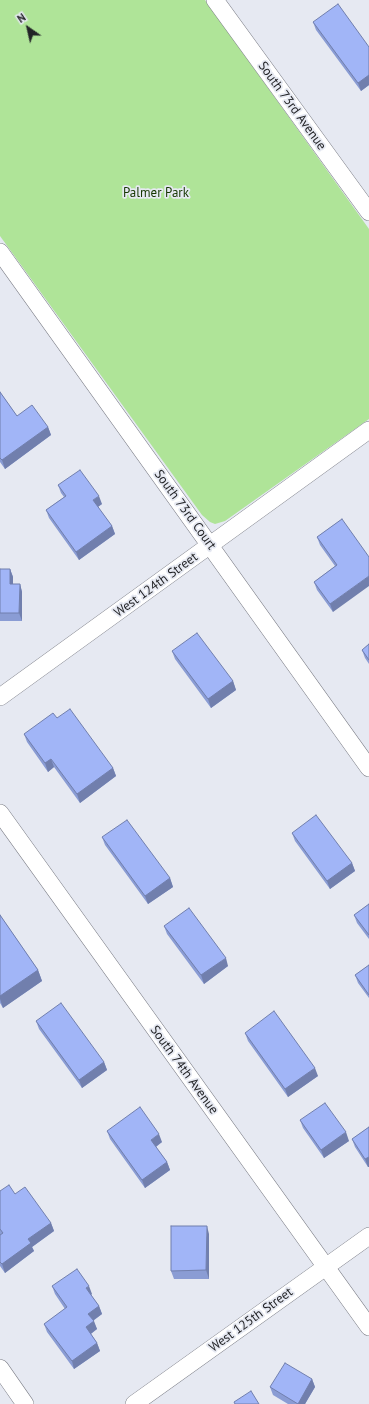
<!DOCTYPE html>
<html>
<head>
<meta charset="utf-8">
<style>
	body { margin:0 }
	#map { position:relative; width:369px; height:1404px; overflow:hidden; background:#e6e9f2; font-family:"PT Sans",sans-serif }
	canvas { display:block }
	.north { position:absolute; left:8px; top:8px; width:40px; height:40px; -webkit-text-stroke:3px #e6e9f2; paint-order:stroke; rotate:326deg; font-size:11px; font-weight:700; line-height:16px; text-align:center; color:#232427 }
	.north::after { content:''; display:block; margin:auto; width:14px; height:18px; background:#232427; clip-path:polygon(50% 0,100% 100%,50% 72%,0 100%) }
</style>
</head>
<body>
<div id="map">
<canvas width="369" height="1404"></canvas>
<div class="north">N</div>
</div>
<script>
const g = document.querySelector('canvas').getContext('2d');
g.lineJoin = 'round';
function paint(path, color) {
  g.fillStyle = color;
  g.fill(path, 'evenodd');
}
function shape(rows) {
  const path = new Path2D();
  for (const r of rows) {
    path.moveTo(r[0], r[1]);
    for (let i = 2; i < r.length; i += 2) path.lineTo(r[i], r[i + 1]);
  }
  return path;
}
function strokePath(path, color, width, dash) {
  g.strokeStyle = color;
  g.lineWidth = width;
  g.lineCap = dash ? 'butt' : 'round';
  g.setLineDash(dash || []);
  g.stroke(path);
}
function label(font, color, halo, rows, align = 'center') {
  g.font = font + ' "PT Sans",sans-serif';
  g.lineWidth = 3.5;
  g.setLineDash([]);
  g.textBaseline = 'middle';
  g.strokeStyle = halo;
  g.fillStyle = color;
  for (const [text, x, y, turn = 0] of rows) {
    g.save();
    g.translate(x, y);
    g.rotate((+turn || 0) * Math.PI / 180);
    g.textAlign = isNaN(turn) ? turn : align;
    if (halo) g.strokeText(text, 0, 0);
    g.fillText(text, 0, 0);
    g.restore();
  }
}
paint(shape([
	[0,0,205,0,369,229,369,419,225,521,215,524,210,522,202,515,0,236]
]), '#afe498');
const street = shape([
	[215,0,369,212],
	[0,252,369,768],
	[0,697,369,430],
	[0,813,369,1327],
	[0,1368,25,1404],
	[134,1404,369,1236]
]);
strokePath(street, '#7a7c85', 18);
strokePath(street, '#fff', 17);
paint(shape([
	[313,22,369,47,369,85,361,91,316,30],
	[0,392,17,416,48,427,51,435,5,469,0,462],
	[58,485,102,504,98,507,112,526,115,534,79,560,49,518,46,510,64,497,61,493],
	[342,519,333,612,317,590,314,582,335,566,320,545,317,537],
	[0,569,10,569,13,577,13,584,20,584,22,592,22,621,0,621],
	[369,644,369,664,365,658,362,650],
	[172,651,233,681,236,690,211,708,175,659],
	[57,718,113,768,116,776,80,803,54,767,48,772,27,742,24,734],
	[292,833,352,863,355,871,330,889,295,841],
	[102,837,170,878,173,887,148,904,105,845],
	[369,904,369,939,357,923,354,915],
	[0,915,38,970,42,981,3,1008,0,1003],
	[164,926,228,966,204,984,167,934],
	[369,965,369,998,358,983,355,975],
	[36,1021,104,1062,107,1070,82,1088,39,1029],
	[245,1033,318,1076,288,1097,248,1041],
	[300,1120,349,1141,324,1158,303,1128],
	[369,1127,369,1167,368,1167,355,1147,352,1139],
	[107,1131,162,1142,156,1147,167,1162,170,1170,145,1188,110,1139],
	[0,1191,15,1194,51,1223,54,1231,32,1247,34,1251,5,1273,0,1266],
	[209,1234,209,1279,174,1279,171,1271],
	[52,1286,92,1294,91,1295,99,1306,102,1314,93,1321,97,1329,91,1334,97,1343,100,1351,74,1369,47,1332,44,1324,65,1309,55,1294],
	[312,1379,315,1387,305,1404,288,1404,273,1395,270,1387]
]), '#8a9cd4');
paint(shape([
	[369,75,369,85,361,91,358,83],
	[48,427,51,435,5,469,2,460],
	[99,496,102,504,96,508,93,500],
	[112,526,115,534,79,560,76,552],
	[10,569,13,577,13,592,10,584],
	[369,576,369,586,333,612,330,604],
	[20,584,22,592,22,621,19,613],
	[233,681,236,690,211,708,208,699],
	[51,759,54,767,48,772,45,763],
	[113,768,116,776,80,803,77,794],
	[352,863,355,871,330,889,327,881],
	[170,878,173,887,148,904,145,896],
	[226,958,228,966,204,984,201,975],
	[38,970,42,981,3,1008,0,999,0,996],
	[104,1062,107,1070,82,1088,79,1080],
	[315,1068,318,1076,288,1097,285,1089],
	[346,1132,349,1141,324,1158,321,1150],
	[159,1134,162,1142,154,1148,151,1140],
	[369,1157,369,1167,368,1167,365,1159],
	[167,1162,170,1170,145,1188,142,1180],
	[51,1223,54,1231,32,1247,34,1251,5,1273,2,1264,28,1239],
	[207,1226,209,1234,209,1279,206,1270],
	[89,1286,92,1294,89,1296,86,1288],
	[99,1306,102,1314,91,1322,88,1314],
	[94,1321,97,1329,89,1335,86,1327],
	[97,1343,100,1351,74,1369,72,1361],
	[312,1379,315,1387,305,1404,298,1404]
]), '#717fad');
const building = shape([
	[338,4,369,47,369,75,358,83,313,22,338,4],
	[0,392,17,416,32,405,48,427,2,460,0,458,0,392],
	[80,470,99,496,93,500,112,526,76,552,46,510,66,496,58,485,80,470],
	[342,519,369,557,369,576,330,604,314,582,337,565,317,537,342,519],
	[0,569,10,569,10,584,20,584,19,613,0,613,0,569],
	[197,633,233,681,208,699,172,651,197,633],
	[369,644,369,660,362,650,369,644],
	[70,709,113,768,77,794,51,759,45,763,24,734,53,713,57,718,70,709],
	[316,815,352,863,327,881,292,833,316,815],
	[127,820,170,878,145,896,102,837,127,820],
	[369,904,369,935,354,915,369,904],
	[189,908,226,958,201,975,164,926,189,908],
	[0,915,38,970,0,996,0,915],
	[369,965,369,995,355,975,369,965],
	[61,1003,104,1062,79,1080,36,1021,61,1003],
	[274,1011,315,1068,285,1089,245,1033,274,1011],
	[325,1103,346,1132,321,1150,300,1120,325,1103],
	[140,1107,159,1134,151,1140,167,1162,142,1180,107,1131,140,1107],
	[369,1127,369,1157,365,1159,352,1139,369,1127],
	[9,1185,15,1194,25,1187,51,1223,28,1239,31,1243,2,1264,0,1262,0,1235,3,1233,0,1229,0,1191,9,1185],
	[171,1226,207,1226,206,1270,171,1271,171,1226],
	[77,1269,89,1286,86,1288,99,1306,88,1314,94,1321,86,1327,97,1343,72,1361,44,1324,67,1307,52,1286,77,1269],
	[285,1363,312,1379,298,1404,270,1387,285,1363],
	[251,1391,259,1404,235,1404,234,1402,251,1391]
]);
paint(building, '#a1b5f7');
strokePath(building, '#717fad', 1);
label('13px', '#232427', '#e6e9f2', [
	["South 73rd Avenue",292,106,54],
	["South 73rd Court",185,510,54],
	["West 124th Street",156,585,-36],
	["South 74th Avenue",184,1070,54],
	["West 125th Street",251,1320,-36]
]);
label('13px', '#153700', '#e6e9f2', [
	["Palmer Park",156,193]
]);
</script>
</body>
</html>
